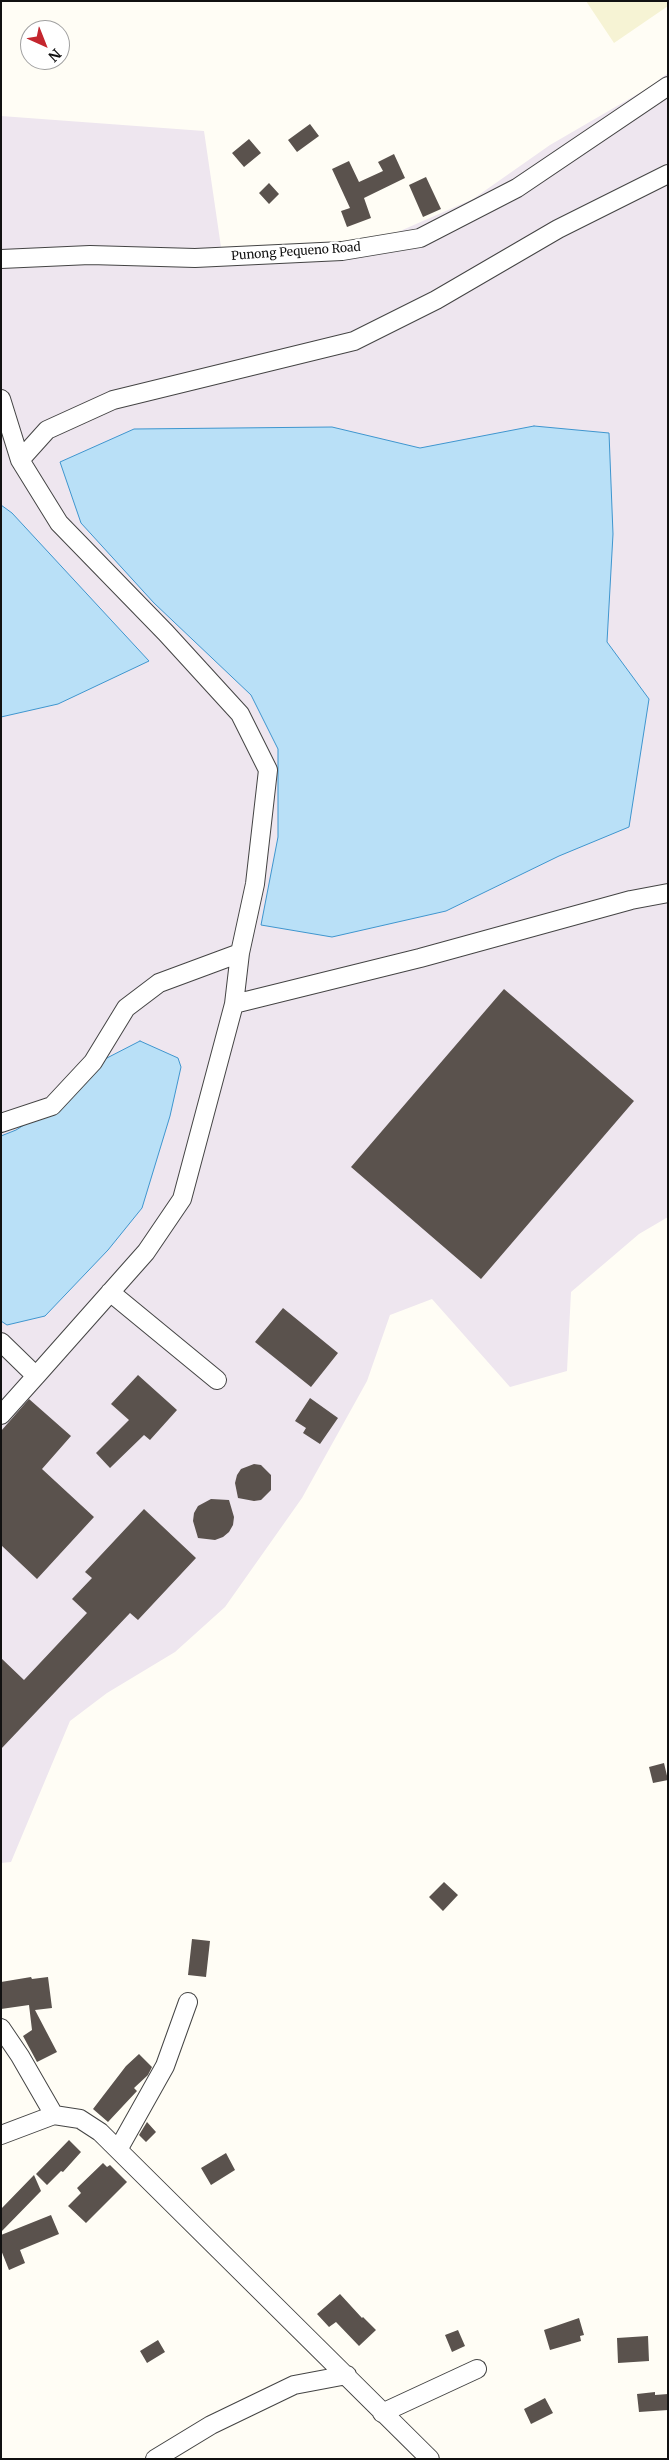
<!DOCTYPE html>
<html>
<head>
<meta charset="utf-8">
<style>
	body { margin:0 }
	#map { position:relative; width:669px; height:2460px; overflow:hidden; background:#fffdf5; font-family:Merriweather,serif }
	canvas { display:block }
	.frame { position:absolute; inset:0; border:2px solid #111; pointer-events:none }
	.north { position:absolute; left:20px; top:20px; width:50px; height:50px; box-sizing:border-box; background:#fff; border:1px solid #a0a0a0; border-radius:50%; rotate:136deg; font-size:14px; font-weight:700; line-height:20px; text-align:center; color:#111 }
	.north::after { content:''; display:block; margin:auto; width:18px; height:22px; background:#c4262e; clip-path:polygon(50% 0,100% 100%,50% 72%,0 100%) }
</style>
</head>
<body>
<div id="map">
<canvas width="669" height="2460"></canvas>
<div class="frame"></div>
<div class="north">N</div>
</div>
<script>
const g = document.querySelector('canvas').getContext('2d');
g.lineJoin = 'round';
function paint(path, color) {
  g.fillStyle = color;
  g.fill(path, 'evenodd');
}
function shape(rows) {
  const path = new Path2D();
  for (const r of rows) {
    path.moveTo(r[0], r[1]);
    for (let i = 2; i < r.length; i += 2) path.lineTo(r[i], r[i + 1]);
  }
  return path;
}
function strokePath(path, color, width, dash) {
  g.strokeStyle = color;
  g.lineWidth = width;
  g.lineCap = dash ? 'butt' : 'round';
  g.setLineDash(dash || []);
  g.stroke(path);
}
function label(font, color, halo, rows, align = 'center') {
  g.font = font + ' Merriweather,serif';
  g.lineWidth = 5;
  g.setLineDash([]);
  g.textBaseline = 'middle';
  g.strokeStyle = halo;
  g.fillStyle = color;
  for (const [text, x, y, turn = 0] of rows) {
    g.save();
    g.translate(x, y);
    g.rotate((+turn || 0) * Math.PI / 180);
    g.textAlign = isNaN(turn) ? turn : align;
    if (halo) g.strokeText(text, 0, 0);
    g.fillText(text, 0, 0);
    g.restore();
  }
}
paint(shape([
	[668,73,668,1217,639,1234,571,1292,567,1371,510,1387,432,1299,390,1315,367,1381,302,1498,225,1607,175,1652,107,1693,70,1721,11,1862,1,1863,1,116,204,131,221,247,344,245,391,235,473,199,550,145,648,88]
]), '#eee6ef');
paint(shape([
	[586,1,668,1,668,6,614,43]
]), '#f6f3d4');
const water = shape([
	[534,426,609,433,613,534,607,642,649,699,629,827,559,856,446,911,332,937,261,925,278,837,278,749,251,695,154,603,81,523,60,462,134,429,332,427,420,448,534,426],
	[1,505,12,513,149,661,58,704,1,717,1,505],
	[140,1041,178,1058,181,1067,170,1116,142,1208,108,1250,45,1316,7,1325,1,1321,1,1136,16,1130,62,1101,105,1059,140,1041]
]);
paint(water, '#b9e0f7');
strokePath(water, '#3f96cf', 1);
paint(shape([
	[310,124,319,136,297,152,288,140],
	[249,139,261,153,244,167,232,153],
	[394,154,405,178,364,198,371,218,347,227,341,211,350,208,332,169,349,161,359,182,383,171,378,162],
	[426,177,441,209,423,217,409,185],
	[269,183,279,194,269,204,259,193],
	[504,989,634,1101,481,1279,351,1167],
	[283,1308,338,1353,311,1387,255,1342],
	[138,1375,177,1410,150,1440,144,1435,110,1468,96,1453,129,1420,111,1404],
	[310,1398,338,1418,320,1444,303,1433,306,1428,295,1421],
	[29,1399,71,1436,42,1469,94,1517,37,1579,1,1545,1,1431],
	[254,1464,261,1465,271,1475,271,1490,261,1500,254,1501,238,1498,235,1483,237,1475,241,1469],
	[211,1499,229,1500,234,1517,233,1525,229,1532,223,1537,215,1540,198,1538,193,1521,194,1513,198,1506],
	[144,1509,196,1558,138,1620,130,1613,1,1749,1,1658,24,1680,87,1613,72,1599,92,1578,85,1572],
	[664,1763,668,1780,653,1783,649,1767],
	[444,1882,458,1895,443,1911,429,1897],
	[192,1939,210,1941,206,1977,188,1975],
	[31,1977,32,1979,48,1977,52,2008,35,2010,57,2052,37,2062,23,2036,32,2030,29,2005,1,2009,1,1982],
	[139,2054,152,2067,148,2075,134,2088,137,2091,108,2122,93,2109,126,2066],
	[147,2122,156,2132,146,2142,139,2135],
	[69,2140,81,2152,63,2172,61,2171,47,2185,36,2174],
	[226,2153,235,2170,211,2185,201,2168],
	[103,2163,107,2167,110,2165,127,2182,86,2223,68,2206,81,2193,77,2188],
	[34,2175,41,2191,1,2232,1,2209],
	[51,2215,59,2234,20,2250,25,2263,9,2270,1,2250,1,2235],
	[340,2294,362,2318,363,2317,376,2330,359,2346,336,2322,329,2327,317,2314],
	[579,2318,584,2335,580,2336,581,2341,550,2350,544,2330],
	[458,2330,465,2346,452,2352,445,2335],
	[648,2336,649,2361,618,2363,617,2338],
	[158,2340,165,2352,147,2363,140,2351],
	[655,2392,655,2395,668,2394,668,2410,639,2412,637,2394],
	[545,2398,553,2413,531,2424,524,2409]
]), '#5a524d');
const minor = shape([
	[1,259,90,255,195,258,342,251,420,238,517,188,668,86],
	[1,399,20,460,59,523,166,633,240,714,268,770,255,884,240,953,234,1004],
	[20,460,47,430,113,400,354,341,436,300,558,229,668,174],
	[1,1123,52,1106,93,1062,126,1008,159,983,240,953],
	[110,1292,217,1380],
	[1,1342,36,1376,146,1252,182,1199,234,1004,420,958,631,900,668,893],
	[1,1415,36,1376],
	[1,2028,20,2056,54,2115],
	[1,2135,54,2115,80,2119,100,2132,430,2459],
	[119,2148,165,2066,188,2002],
	[382,2413,477,2369],
	[155,2459,211,2425,294,2385,347,2375]
]);
strokePath(minor, '#444', 20);
strokePath(minor, '#fff', 18);
label('12px', '#111', '#fff', [
	["Punong Pequeno Road",296,252,-4]
]);
</script>
</body>
</html>
